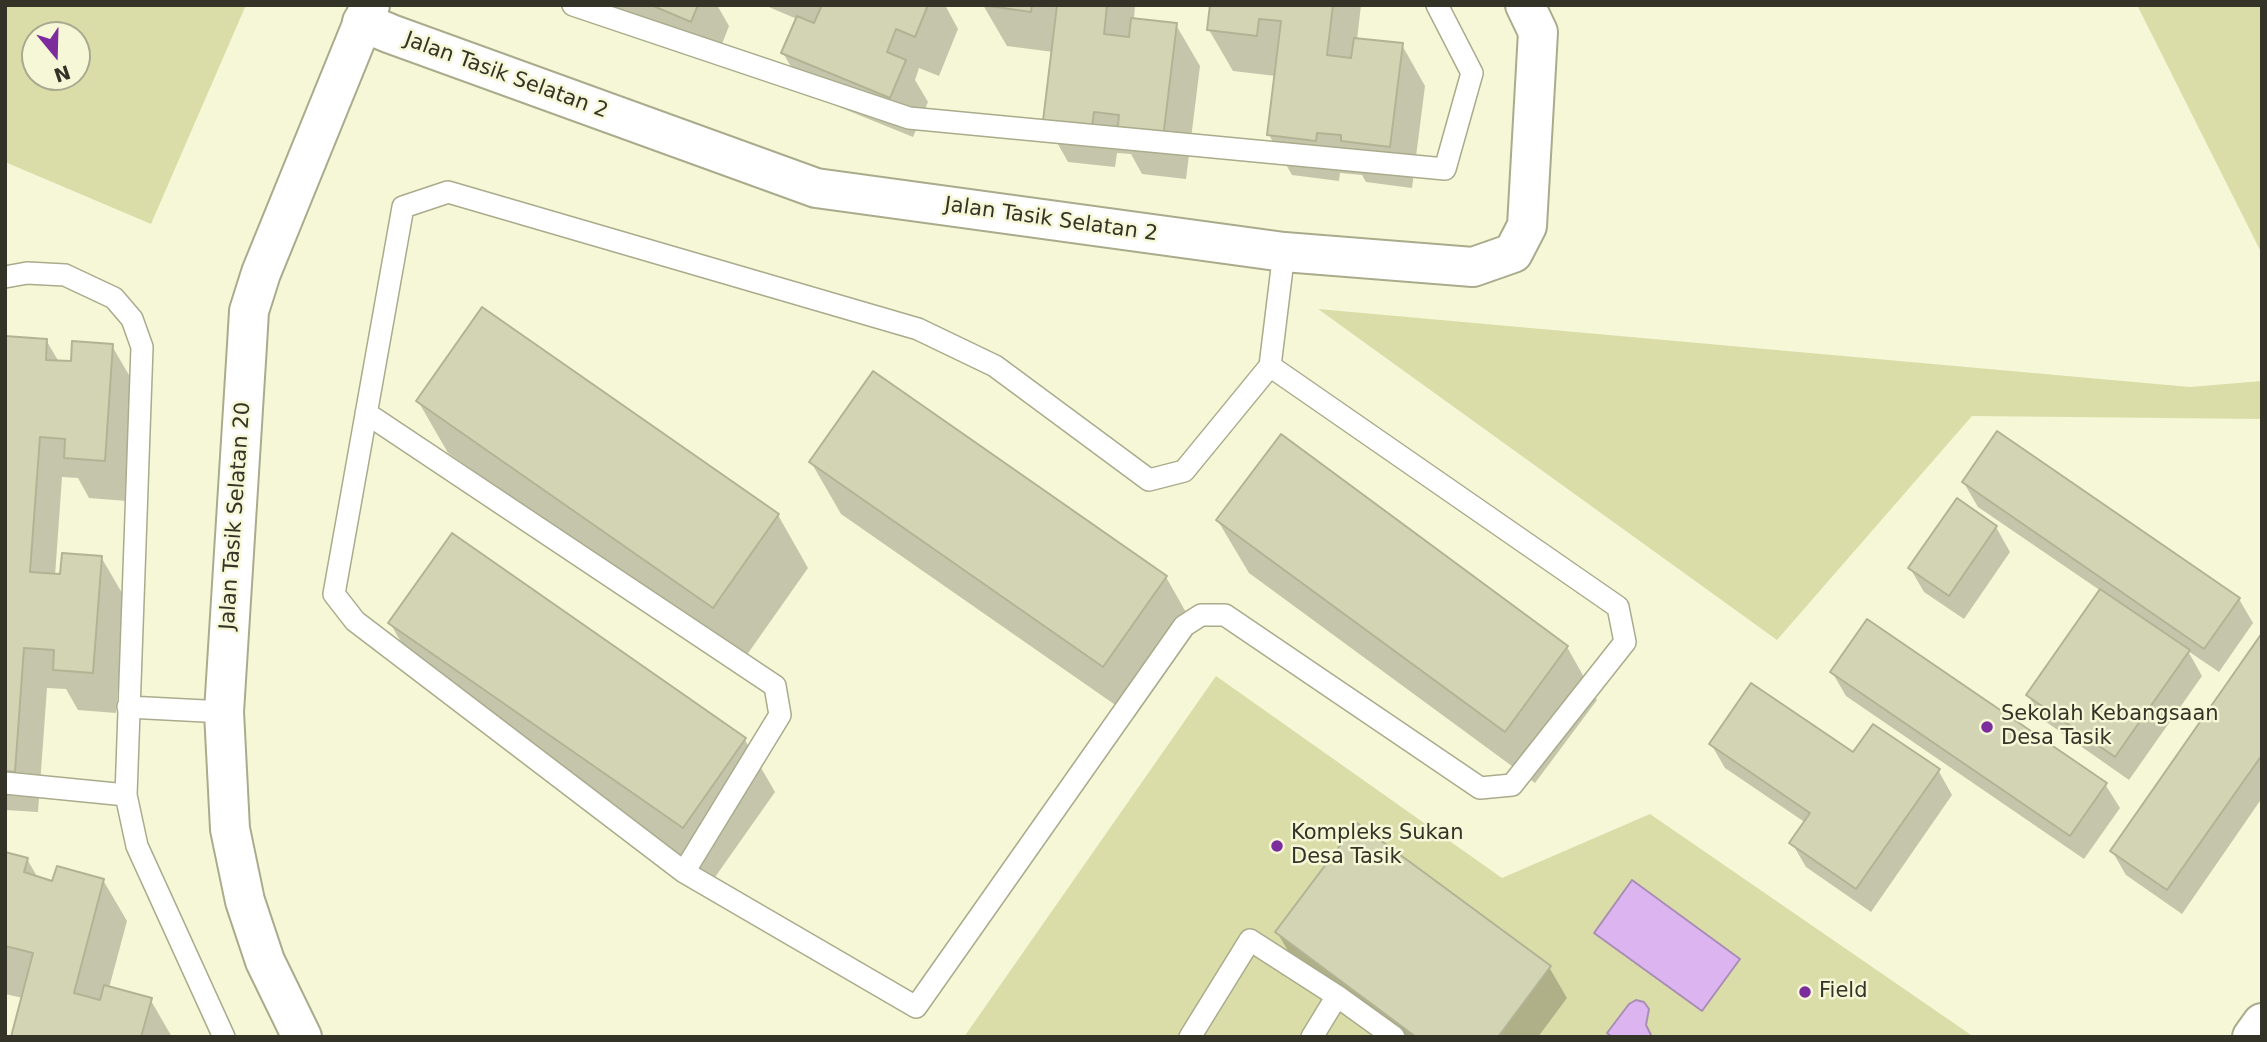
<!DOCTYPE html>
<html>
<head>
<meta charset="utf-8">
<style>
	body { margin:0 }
	#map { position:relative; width:2267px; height:1042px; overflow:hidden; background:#f6f7d6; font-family:"DejaVu Sans",sans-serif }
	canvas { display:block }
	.frame { position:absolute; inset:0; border:7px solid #333427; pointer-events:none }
	.north { position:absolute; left:21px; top:21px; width:70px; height:70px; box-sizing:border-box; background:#f6f7d6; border:2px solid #a8a990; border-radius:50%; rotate:161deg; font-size:19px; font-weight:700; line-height:28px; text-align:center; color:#333427 }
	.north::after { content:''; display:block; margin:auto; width:24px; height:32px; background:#7c2c9d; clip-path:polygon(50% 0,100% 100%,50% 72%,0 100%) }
</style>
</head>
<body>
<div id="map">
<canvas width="2267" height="1042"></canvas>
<div class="frame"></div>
<div class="north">N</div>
</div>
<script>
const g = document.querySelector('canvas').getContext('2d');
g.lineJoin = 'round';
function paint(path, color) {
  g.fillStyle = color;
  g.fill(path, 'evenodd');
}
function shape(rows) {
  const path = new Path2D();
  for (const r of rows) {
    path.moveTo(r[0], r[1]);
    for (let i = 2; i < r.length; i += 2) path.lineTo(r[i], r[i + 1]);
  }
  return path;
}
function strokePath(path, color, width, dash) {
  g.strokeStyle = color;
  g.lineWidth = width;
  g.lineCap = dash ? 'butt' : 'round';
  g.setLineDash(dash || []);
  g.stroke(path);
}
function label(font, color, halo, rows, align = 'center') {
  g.font = font + ' "DejaVu Sans",sans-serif';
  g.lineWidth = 5;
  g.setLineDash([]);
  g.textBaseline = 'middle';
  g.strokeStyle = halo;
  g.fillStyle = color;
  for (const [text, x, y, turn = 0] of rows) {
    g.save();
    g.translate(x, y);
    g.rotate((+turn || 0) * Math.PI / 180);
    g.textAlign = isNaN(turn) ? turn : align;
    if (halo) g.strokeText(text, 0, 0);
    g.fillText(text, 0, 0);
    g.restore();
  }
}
paint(shape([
	[5,5,246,5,151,224,5,162],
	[35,35,77,35,77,77,35,77],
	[2137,5,2262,5,2262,254],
	[1318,309,2190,387,2262,381,2262,419,1972,416,1777,640],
	[1216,676,1502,878,1650,814,1974,1037,964,1037]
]), '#dbdda9');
const water = shape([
	[1632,880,1740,959,1702,1011,1594,933,1632,880],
	[1636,1000,1644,1002,1649,1009,1646,1025,1652,1037,1612,1037,1607,1033,1629,1004,1636,1000]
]);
paint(water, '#dcb4f0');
strokePath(water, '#a98eb4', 2);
paint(shape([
	[600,5,717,5,729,26,715,62],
	[764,5,945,5,958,29,939,76,919,68,915,80,928,102,913,137,807,94,783,53,797,19],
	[983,5,1135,5,1134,20,1176,25,1200,66,1186,179,1142,174,1131,154,1117,153,1115,167,1068,162,1045,121,1053,52,1007,46],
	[1212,5,1361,5,1357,40,1402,45,1425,86,1412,188,1366,182,1362,175,1340,173,1339,181,1292,175,1269,135,1276,76,1233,71,1209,30],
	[5,337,46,340,59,362,73,363,112,346,136,387,127,501,89,498,78,478,62,477,55,576,62,576,101,557,125,598,116,713,78,710,66,689,47,688,38,812,5,810],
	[418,401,778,515,808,568,744,659,448,453],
	[811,462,1166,577,1196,630,1134,718,841,514],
	[1964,483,2239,599,2253,623,2219,672,2188,651,2202,676,2129,780,2042,719,2028,695,2101,591,1978,507],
	[1218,521,1567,647,1597,700,1535,783,1249,573],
	[1996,527,2010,552,1964,619,1924,592,1910,568],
	[390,623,745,740,775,792,713,880,420,675],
	[2262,636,2262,798,2182,914,2126,875,2112,851],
	[1832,672,2105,784,2120,808,2084,859,1846,696],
	[1711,744,1853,754,1938,770,1952,795,1871,912,1806,867,1792,843,1806,823,1725,768],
	[5,854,27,859,38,878,54,883,103,880,127,921,109,988,150,999,172,1037,13,1037,23,998,5,994],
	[1277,932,1549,967,1567,998,1538,1037,1394,1037,1295,963]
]), '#0003');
const building = shape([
	[651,5,698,5,691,22,651,5],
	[822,5,928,5,915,37,896,29,887,52,906,60,890,98,781,53,797,16,814,23,822,5],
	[982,5,1032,5,1031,12,982,5],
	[1057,5,1107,5,1104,34,1129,37,1131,18,1177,23,1163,138,1117,133,1119,115,1094,112,1092,127,1043,121,1057,5],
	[1210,5,1333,5,1327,55,1351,58,1354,38,1403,43,1390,147,1341,141,1341,135,1317,133,1316,141,1267,135,1281,21,1259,19,1257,36,1207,30,1210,5],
	[482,307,779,514,713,608,416,401,482,307],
	[5,336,47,339,46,360,71,361,72,341,113,344,105,461,64,458,65,439,40,437,30,572,60,574,62,553,102,556,93,673,53,670,54,650,24,648,15,772,5,771,5,336],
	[873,371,1167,576,1103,667,809,462,873,371],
	[1997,431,2240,598,2204,649,1962,482,1997,431],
	[1281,434,1568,646,1505,732,1216,520,1281,434],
	[1957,498,1997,526,1949,596,1908,568,1957,498],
	[452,533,746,738,683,828,388,623,452,533],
	[2100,589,2190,650,2115,757,2026,695,2100,589],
	[1867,619,2107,783,2070,836,1830,672,1867,619],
	[2262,633,2262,755,2167,890,2110,851,2262,633],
	[1751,683,1853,752,1873,724,1940,769,1856,889,1789,843,1810,813,1709,744,1751,683],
	[1357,823,1551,966,1498,1037,1416,1037,1275,932,1357,823],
	[5,852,28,858,24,872,52,881,57,866,104,879,74,993,100,1000,104,985,152,998,141,1037,11,1037,33,953,5,946,5,852]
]);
paint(building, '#d2d4b4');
strokePath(building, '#b2b394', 2);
const service = shape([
	[573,5,909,118,1445,169,1472,73,1437,5],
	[5,277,27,273,65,275,114,298,132,319,142,347,126,795,137,846,224,1037],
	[1270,366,1618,607,1625,642,1512,785,1480,788,1225,615,1201,615,1184,626,916,1007,684,872,355,621,334,594,403,207,448,192,918,329,995,366,1149,480,1184,471,1270,366,1284,252],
	[366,413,775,686,780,715,684,872],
	[128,707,224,712],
	[5,783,126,795],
	[1190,1037,1250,940,1337,996,1394,1037],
	[1312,1037,1337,996]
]);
const minor = shape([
	[362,22,391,34,816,188,1284,252,1473,267,1513,253,1527,226,1538,32,1525,5],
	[2252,1037,2262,1023]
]);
const tertiary = shape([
	[302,1037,265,961,245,901,230,829,224,712,247,345,249,311,261,273,370,5]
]);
strokePath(service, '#aaab8c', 24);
strokePath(minor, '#aaab8c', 42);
strokePath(tertiary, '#aaab8c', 42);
strokePath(service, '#fff', 21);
strokePath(minor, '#fff', 38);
strokePath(tertiary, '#fff', 38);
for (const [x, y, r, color] of [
	[1987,727,7,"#7c2c9d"],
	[1277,846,7,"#7c2c9d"],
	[1805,992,7,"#7c2c9d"]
]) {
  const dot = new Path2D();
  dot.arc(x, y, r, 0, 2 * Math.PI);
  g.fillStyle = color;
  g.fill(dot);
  strokePath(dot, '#f6f7d6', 2.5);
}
label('21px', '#333427', '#f6f7d6', [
	["Jalan Tasik Selatan 2",506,76,20],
	["Jalan Tasik Selatan 2",1051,220,8],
	["Jalan Tasik Selatan 20",236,516,-86]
]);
label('21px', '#333427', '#f6f7d6', [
	["Sekolah Kebangsaan",2001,715],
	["Desa Tasik",2001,739],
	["Kompleks Sukan",1291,834],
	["Desa Tasik",1291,858],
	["Field",1819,992]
], 'left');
</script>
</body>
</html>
